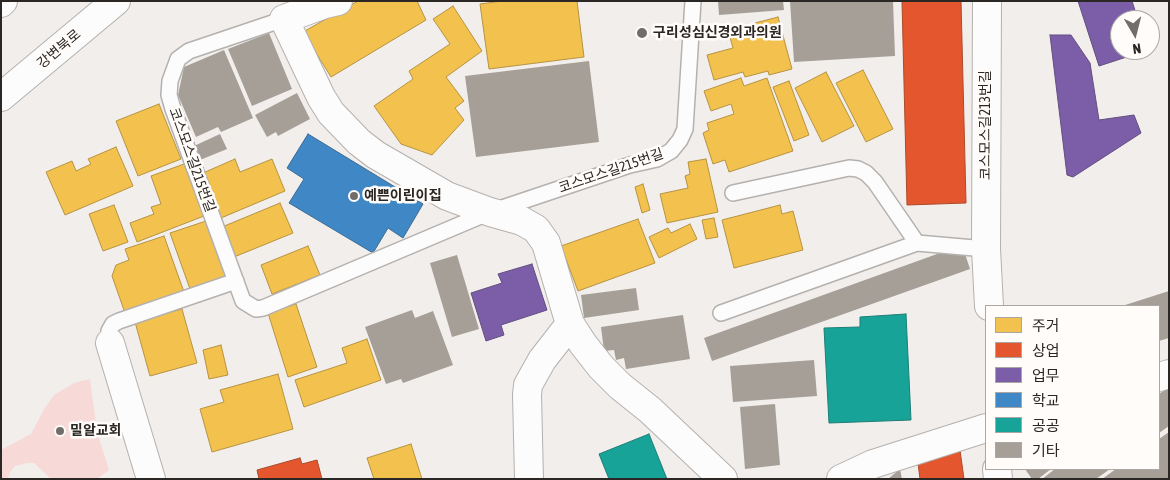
<!DOCTYPE html>
<html>
<head>
<meta charset="utf-8">
<style>
	body { margin:0 }
	#map { position:relative; width:1170px; height:480px; overflow:hidden; background:#f2eeeb; font-family:"Asap Condensed","Noto Sans KR",sans-serif }
	canvas { display:block }
	.frame { position:absolute; inset:0; border:2px solid #2a2725; pointer-events:none }
	.legend { position:absolute; left:985px; top:305px; width:175px; height:165px; box-sizing:border-box; background:#fffcfa; border:1px solid #aaa7a5; margin:0; padding:6px 9px; list-style:none; font-size:15px; color:#2a2725 }
	.legend li { display:flex; align-items:center; gap:10px; height:25px }
	.legend b { width:25px; border:1px solid #aaa7a5 }
	.north { position:absolute; left:1110px; top:10px; width:50px; height:50px; box-sizing:border-box; background:#fffcfa; border:1px solid #aaa7a5; border-radius:50%; rotate:172deg; font-size:14px; font-weight:700; line-height:20px; text-align:center; color:#2a2725 }
	.north::after { content:''; display:block; margin:auto; width:18px; height:22px; background:#706d6a; clip-path:polygon(50% 0,100% 100%,50% 72%,0 100%) }
</style>
</head>
<body>
<div id="map">
<canvas width="1170" height="480"></canvas>
<div class="frame"></div>
<ul class="legend">
<li><b style="height:14px;background:#f2c14e"></b>주거</li>
<li><b style="height:14px;background:#e4572e"></b>상업</li>
<li><b style="height:14px;background:#7b5ea7"></b>업무</li>
<li><b style="height:14px;background:#3f88c5"></b>학교</li>
<li><b style="height:14px;background:#17a398"></b>공공</li>
<li><b style="height:14px;background:#a69f97"></b>기타</li>
</ul>
<div class="north">N</div>
</div>
<script>
const g = document.querySelector('canvas').getContext('2d');
g.lineJoin = 'round';
function paint(path, color) {
  g.fillStyle = color;
  g.fill(path, 'evenodd');
}
function shape(rows) {
  const path = new Path2D();
  for (const r of rows) {
    path.moveTo(r[0], r[1]);
    for (let i = 2; i < r.length; i += 2) path.lineTo(r[i], r[i + 1]);
  }
  return path;
}
function strokePath(path, color, width, dash) {
  g.strokeStyle = color;
  g.lineWidth = width;
  g.lineCap = dash ? 'butt' : 'round';
  g.setLineDash(dash || []);
  g.stroke(path);
}
function label(font, color, halo, rows, align = 'center') {
  g.font = font + ' "Asap Condensed","Noto Sans KR",sans-serif';
  g.lineWidth = 5;
  g.setLineDash([]);
  g.textBaseline = 'middle';
  g.strokeStyle = halo;
  g.fillStyle = color;
  for (const [text, x, y, turn = 0] of rows) {
    g.save();
    g.translate(x, y);
    g.rotate((+turn || 0) * Math.PI / 180);
    g.textAlign = isNaN(turn) ? turn : align;
    if (halo) g.strokeText(text, 0, 0);
    g.fillText(text, 0, 0);
    g.restore();
  }
}
paint(shape([
	[90,379,97,432,109,470,97,479,51,479,34,463,27,463,15,466,10,472,8,479,1,479,1,450,31,434,43,411,54,395,74,383]
]), '#f7d9d7');
const homes = shape([
	[358,1,417,1,426,20,331,77,303,32,358,1],
	[502,1,577,1,584,57,489,69,480,4,502,1],
	[453,6,482,51,446,77,464,101,455,108,464,120,432,155,401,144,374,106,413,79,409,71,450,44,433,19,453,6],
	[778,17,792,69,769,75,768,71,745,77,743,72,714,80,707,55,733,48,729,34,756,27,755,23,778,17],
	[863,70,893,129,866,142,836,83,863,70],
	[826,72,854,126,822,142,795,88,826,72],
	[741,78,744,86,767,78,793,151,729,172,725,160,713,164,703,133,709,130,707,123,734,114,731,104,711,111,704,91,741,78],
	[789,81,809,135,794,141,773,87,789,81],
	[159,104,181,159,138,176,116,121,159,104],
	[116,147,133,186,65,215,46,172,72,161,76,171,91,164,88,159,116,147],
	[235,159,240,172,272,159,285,191,221,218,203,173,235,159],
	[706,159,718,212,667,223,660,194,688,188,685,176,690,174,688,162,706,159],
	[184,164,204,216,137,242,130,223,154,214,151,207,161,204,151,176,184,164],
	[643,184,650,210,642,213,635,187,643,184],
	[280,203,293,233,234,257,222,227,280,203],
	[114,205,128,242,103,251,89,214,114,205],
	[780,205,782,214,793,211,803,250,734,268,722,220,780,205],
	[714,218,718,237,706,239,702,220,714,218],
	[638,219,655,263,578,291,561,246,638,219],
	[206,221,226,276,190,289,170,233,206,221],
	[690,224,697,239,659,258,649,237,668,228,671,233,690,224],
	[164,236,184,292,125,313,112,276,116,265,129,260,125,249,164,236],
	[308,246,320,275,272,294,261,265,308,246],
	[296,304,317,367,288,377,268,313,296,304],
	[182,309,197,363,150,376,135,322,182,309],
	[367,339,381,380,304,407,295,380,347,363,342,348,367,339],
	[221,345,228,375,209,379,203,350,221,345],
	[278,374,293,429,212,452,200,409,224,402,220,390,278,374],
	[411,444,422,479,374,479,367,458,411,444]
]);
paint(homes, '#f2c14e');
strokePath(homes, '#b69342', 1);
const shops = shape([
	[902,1,961,1,966,203,907,205,902,1],
	[960,450,964,479,920,479,918,463,931,461,930,458,960,450],
	[300,458,302,464,317,460,322,479,259,479,257,470,300,458]
]);
paint(shops, '#e4572e');
strokePath(shops, '#ac492b', 1);
const offices = shape([
	[1078,1,1132,1,1138,20,1120,20,1120,50,1148,50,1099,66,1078,1],
	[1050,35,1071,35,1090,63,1099,120,1134,115,1141,133,1073,177,1067,175,1050,35],
	[532,264,547,310,501,325,504,335,486,341,471,293,502,283,498,274,532,264]
]);
paint(offices, '#7b5ea7');
strokePath(offices, '#634e80', 1);
const schools = shape([
	[308,134,423,204,403,238,388,228,373,253,289,203,304,179,287,168,308,134]
]);
paint(schools, '#3f88c5');
strokePath(schools, '#396b95', 1);
const public = shape([
	[906,314,911,420,829,423,824,328,860,327,860,317,906,314],
	[649,434,667,479,609,479,599,454,649,434]
]);
paint(public, '#17a398');
strokePath(public, '#1d7e76', 1);
paint(shape([
	[718,1,783,1,784,10,719,15],
	[790,1,893,1,895,56,794,62],
	[269,33,292,89,252,106,228,49],
	[224,50,253,118,221,132,218,127,196,137,178,95,184,67],
	[589,61,599,142,476,157,465,76],
	[297,93,310,119,278,136,276,132,267,137,255,115],
	[220,134,227,149,200,160,194,146],
	[962,245,970,269,712,361,704,338],
	[457,255,479,329,452,337,430,263],
	[636,288,639,310,584,318,581,295],
	[1169,291,1169,338,1159,341,1159,306,1122,306],
	[412,310,415,318,433,311,453,365,403,383,401,379,386,384,365,327],
	[683,315,690,359,626,369,624,358,616,360,614,350,604,351,601,327],
	[814,360,817,396,733,402,730,366],
	[1169,387,1169,426,1159,433,1159,394],
	[775,404,780,465,745,469,740,407],
	[1169,432,1169,479,1102,479,1116,469,1159,469,1159,439],
	[900,469,902,479,888,479],
	[1025,469,1051,469,1038,479,1032,479],
	[1055,469,1110,469,1096,479,1042,479]
]), '#a69f97');
const lane = shape([
	[284,19,189,51,178,59,170,81,169,95,173,109,243,301,256,309,263,308,490,212,630,165,657,159,671,151,680,140,685,129,693,1],
	[733,193,849,168,858,169,866,173,875,182,917,243],
	[721,313,917,243,986,249],
	[110,343,109,331,113,324,119,321,236,281]
]);
const street = shape([
	[338,1,325,4,284,19,321,97,331,113,359,142,376,155,447,196,490,212,522,221,536,229,546,243,570,324,583,344,601,367,620,386,650,410,723,479],
	[110,343,151,479],
	[1159,377,1169,374],
	[529,479,527,395,528,385,542,360,570,324],
	[841,479,873,464,986,428]
]);
const secondary = shape([
	[987,1,986,249,989,306],
	[997,469,998,479]
]);
const highway = shape([
	[1,3,3,1],
	[1,97,116,1]
]);
strokePath(lane, '#b4b1ae', 18);
strokePath(street, '#b4b1ae', 30);
strokePath(secondary, '#b4b1ae', 30);
strokePath(highway, '#b4b1ae', 30);
strokePath(lane, '#fdfcfc', 15);
strokePath(street, '#fdfcfc', 28);
strokePath(secondary, '#fdfcfc', 28);
strokePath(highway, '#fdfcfc', 28);
for (const [x, y, r, color] of [
	[642,33,6,"#706d6a"],
	[354,196,5,"#706d6a"],
	[60,431,5,"#706d6a"]
]) {
  const dot = new Path2D();
  dot.arc(x, y, r, 0, 2 * Math.PI);
  g.fillStyle = color;
  g.fill(dot);
  strokePath(dot, '#fffcfa', 2);
}
label('bold 14px', '#2a2725', '#fffcfa', [
	["구리성심신경외과의원",653,33],
	["예쁜이린이집",364,196],
	["밀알교회",70,431]
], 'left');
label('14px', '#2a2725', '#fffcfa', [
	["강변북로",59,49,-40],
	["코스모스길213번길",986,125,-90],
	["코스모스길215번길",192,160,70],
	["코스모스길215번길",611,171,-19]
]);
</script>
</body>
</html>
